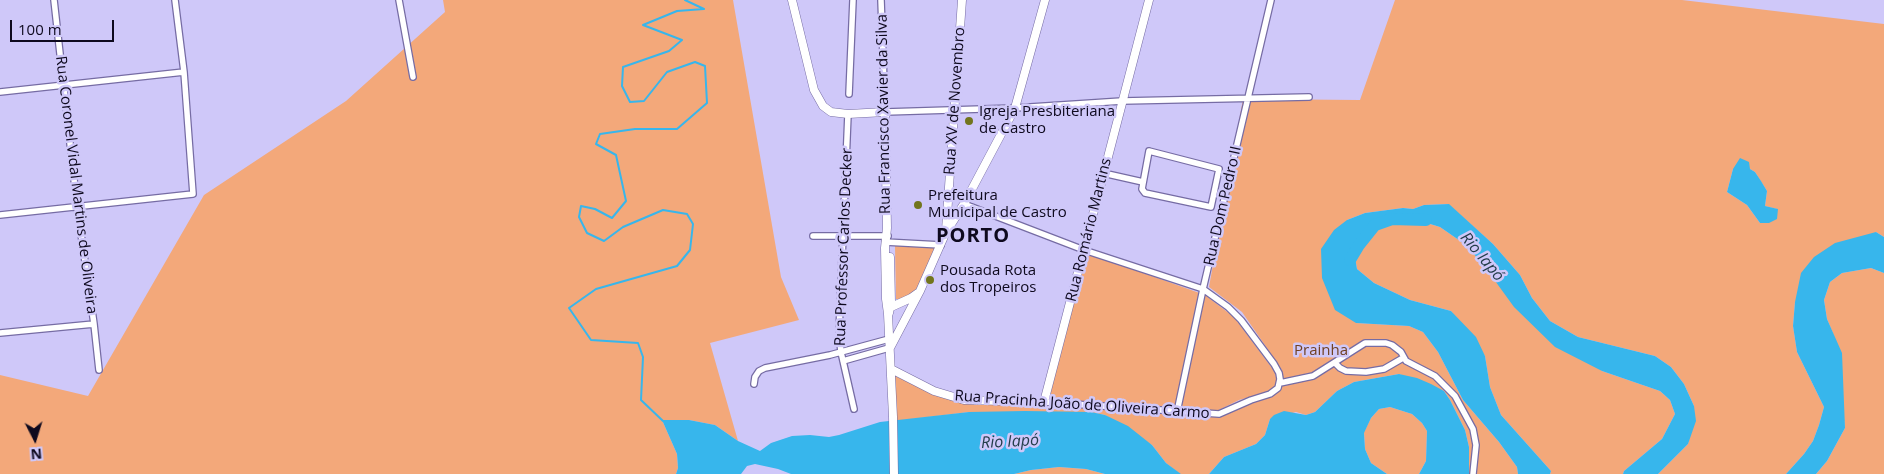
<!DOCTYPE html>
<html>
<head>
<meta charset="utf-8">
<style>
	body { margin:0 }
	#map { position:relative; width:1884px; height:474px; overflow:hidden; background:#cfc8f9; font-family:"Open Sans",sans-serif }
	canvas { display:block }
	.north { position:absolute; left:10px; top:414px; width:50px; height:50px; -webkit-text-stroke:4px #cfc8f9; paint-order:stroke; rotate:175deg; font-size:14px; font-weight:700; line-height:20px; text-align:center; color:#0e091e }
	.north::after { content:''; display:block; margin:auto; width:18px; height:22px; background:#0e091e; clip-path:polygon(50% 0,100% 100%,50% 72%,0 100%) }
	.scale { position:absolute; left:10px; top:20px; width:104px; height:22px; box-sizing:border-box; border:2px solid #0e091e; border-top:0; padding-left:6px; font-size:15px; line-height:18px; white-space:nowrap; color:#0e091e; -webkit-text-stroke:4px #cfc8f9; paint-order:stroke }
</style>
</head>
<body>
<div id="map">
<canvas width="1884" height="474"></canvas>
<div class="north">N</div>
<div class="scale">100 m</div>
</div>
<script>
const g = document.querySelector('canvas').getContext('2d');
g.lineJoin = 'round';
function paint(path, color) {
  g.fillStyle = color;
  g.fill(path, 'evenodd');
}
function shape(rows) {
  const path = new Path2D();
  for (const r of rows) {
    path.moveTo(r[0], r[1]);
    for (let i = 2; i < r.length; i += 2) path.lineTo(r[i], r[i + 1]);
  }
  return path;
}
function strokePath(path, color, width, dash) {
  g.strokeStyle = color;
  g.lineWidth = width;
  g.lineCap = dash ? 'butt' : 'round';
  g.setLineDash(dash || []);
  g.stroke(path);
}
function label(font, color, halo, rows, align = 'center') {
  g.font = font + ' "Open Sans",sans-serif';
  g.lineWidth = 5;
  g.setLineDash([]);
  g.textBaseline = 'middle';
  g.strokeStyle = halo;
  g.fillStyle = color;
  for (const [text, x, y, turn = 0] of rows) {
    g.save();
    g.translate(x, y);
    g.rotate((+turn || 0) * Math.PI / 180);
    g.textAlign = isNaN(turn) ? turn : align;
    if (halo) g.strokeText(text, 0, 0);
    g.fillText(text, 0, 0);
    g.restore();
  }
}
paint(shape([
	[443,0,733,0,781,277,799,320,710,343,738,441,715,425,689,420,662,420,677,454,678,468,676,474,0,474,0,375,88,396,204,195,346,101,445,12],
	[1395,0,1682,0,1884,24,1884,237,1876,232,1795,302,1793,326,1797,352,1824,407,1819,425,1813,441,1804,454,1786,474,1658,474,1688,444,1694,406,1684,384,1671,367,1655,356,1578,337,1550,321,1532,298,1520,275,1493,244,1448,204,1424,205,1413,209,1403,208,1365,213,1347,220,1356,323,1409,326,1423,332,1438,352,1463,400,1499,442,1517,467,1518,474,1469,474,1469,447,1465,430,1450,400,1444,391,1399,374,1354,382,1337,391,1315,412,1306,415,1296,412,1270,419,1265,435,1256,444,1224,457,1209,474,1180,474,1166,463,1152,445,1105,415,1091,412,969,412,896,421,893,375,944,398,1218,415,1251,401,1281,385,1282,370,1242,312,1209,287,1243,99,1360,100],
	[1733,169,1750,169,1755,172,1767,191,1765,206,1777,209,1760,223,1747,205,1727,192],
	[1392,219,1417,220,1440,227,1466,245,1485,267,1602,371,1660,391,1670,400,1675,414,1662,439,1624,471,1623,474,1550,474,1551,471,1501,415,1490,387,1485,356,1451,311,1410,300,1374,283,1357,269,1355,257,1359,245,1375,225],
	[895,246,937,246,913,296,905,299,896,299],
	[1085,252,1205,295,1234,317,1275,372,1277,383,1275,387,1268,392,1239,400,1219,410,1210,411,1048,400],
	[1871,268,1884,273,1884,474,1816,474,1827,461,1845,428,1833,333,1827,319,1824,300,1830,282,1842,273],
	[1390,407,1412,414,1422,423,1427,431,1426,461,1419,474,1387,474,1371,463,1365,449,1364,432,1371,418,1379,409],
	[1059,467,1086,469,1105,474,1014,474,1031,470]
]), '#f3a87a');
paint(shape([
	[1740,158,1749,162,1750,169,1755,172,1761,181,1767,191,1765,206,1778,209,1777,219,1769,223,1760,223,1747,205,1727,192,1733,169],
	[1449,204,1493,244,1520,275,1532,298,1550,321,1578,337,1655,356,1671,367,1684,384,1694,406,1696,421,1688,444,1658,474,1623,474,1624,471,1662,439,1675,414,1670,400,1660,391,1602,371,1555,347,1514,307,1485,267,1466,245,1440,227,1417,220,1392,219,1375,225,1359,245,1355,257,1357,269,1374,283,1410,300,1451,311,1476,337,1485,356,1490,387,1501,415,1551,471,1550,474,1518,474,1517,467,1499,442,1463,400,1438,352,1423,332,1409,326,1356,323,1335,310,1322,278,1321,249,1334,230,1347,220,1365,213,1403,208,1413,209,1424,205],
	[1876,232,1884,237,1884,273,1871,268,1842,273,1830,282,1824,300,1827,319,1842,353,1845,428,1827,461,1816,474,1786,474,1804,454,1813,441,1819,425,1824,407,1797,352,1793,326,1795,302,1801,273,1814,257,1835,243],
	[1399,374,1417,378,1431,384,1444,391,1450,400,1465,430,1469,447,1469,474,1419,474,1426,461,1427,431,1422,423,1412,414,1390,407,1379,409,1371,418,1364,433,1365,449,1371,463,1387,474,1209,474,1224,457,1256,444,1265,435,1270,419,1274,415,1284,411,1306,415,1315,412,1337,391,1354,382],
	[1025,411,1091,412,1105,415,1128,426,1152,445,1166,463,1181,474,1105,474,1086,469,1059,467,1031,470,1014,474,791,474,778,469,755,464,747,466,741,474,676,474,678,468,677,454,662,420,689,420,715,425,738,441,760,451,771,443,792,436,810,435,829,437,839,435,880,422,969,412]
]), '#37b6ec');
strokePath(shape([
	[663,421,641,400,643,357,638,343,591,340,569,308,596,289,677,266,690,250,693,224,687,214,663,210,623,227,604,241,587,233,579,217,581,206,595,209,612,218,626,201,616,155,596,144,600,134,635,129,677,129,707,103,705,66,695,62,667,72,644,101,630,102,622,86,623,67,669,51,682,40,643,25,677,11,704,9,685,0]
]), '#37b6ec', 2);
strokePath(shape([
	[1350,260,1359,245,1375,225,1392,219,1426,220]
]), '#37b6ec', 12);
const street = shape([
	[54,0,77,206,94,324,99,370],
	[399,0,413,77],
	[881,0,885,112,1015,108,1122,101,1309,97],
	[0,92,184,72],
	[849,94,853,0],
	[848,114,839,332,841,352,854,409],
	[1149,151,1219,169,1211,207,1145,193,1142,189,1149,151],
	[1103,173,1143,182],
	[964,204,1084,250,1203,289,1228,307,1241,320,1274,364,1279,373,1280,379,1278,388,1270,394,1251,400,1219,414,1044,402],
	[0,215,193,194,184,72,175,0],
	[813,236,888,236],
	[885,242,941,245],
	[0,333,94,324],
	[843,361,889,348],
	[1335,363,1340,368,1346,371,1366,372,1384,369,1403,358],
	[1280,383,1313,376,1365,343,1386,343,1392,345,1401,352,1406,361,1435,376,1455,396,1473,429,1476,445,1473,474],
	[754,384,755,377,759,371,765,368,830,355,889,339],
	[1177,412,1203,289,1271,0]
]);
const secondary = shape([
	[792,0,814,90,823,106,831,112,848,114,885,112,887,228,885,248,886,299,888,314,893,417,894,474],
	[946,230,962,0],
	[889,308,911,298,918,293],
	[889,313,891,302,890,257],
	[890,348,920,291,946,232,964,204,1015,108,1045,0],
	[891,369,934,391,964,400,1044,402,1149,0]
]);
strokePath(street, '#766ca4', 8);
strokePath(secondary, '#766ca4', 9);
strokePath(street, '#fff', 5.5);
strokePath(secondary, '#fff', 8);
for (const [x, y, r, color] of [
	[969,121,5,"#72751d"],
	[918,205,5,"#72751d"],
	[930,280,5,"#72751d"]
]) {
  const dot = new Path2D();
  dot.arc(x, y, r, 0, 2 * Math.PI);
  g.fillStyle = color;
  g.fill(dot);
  strokePath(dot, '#cfc8f9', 2);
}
label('15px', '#0e091e', '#cfc8f9', [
	["Rua XV de Novembro",955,101,-86],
	["Rua Francisco Xavier da Silva",884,114,-91],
	["Rua Coronel Vidal Martins de Oliveira",76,185,83],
	["Rua Dom Pedro II",1223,206,-77],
	["Rua Romário Martins",1089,230,-76],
	["Rua Professor Carlos Decker",844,247,-88],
	["Rua Pracinha João de Oliveira Carmo",1082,405,4]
]);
label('15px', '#0e091e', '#cfc8f9', [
	["Igreja Presbiteriana",979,112],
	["de Castro",979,129],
	["Prefeitura",928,196],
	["Municipal de Castro",928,213],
	["Pousada Rota",940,271],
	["dos Tropeiros",940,288]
], 'left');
label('15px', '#704123', '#cfc8f9', [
	["Prainha",1321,351]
]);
label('italic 16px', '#233d4a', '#cfc8f9', [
	["Rio Iapó",1482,257,50],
	["Rio Iapó",1010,442,-3]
]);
g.letterSpacing = '1px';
label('bold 20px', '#0e091e', '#cfc8f9', [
	["PORTO",973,236]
]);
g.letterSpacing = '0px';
</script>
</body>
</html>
